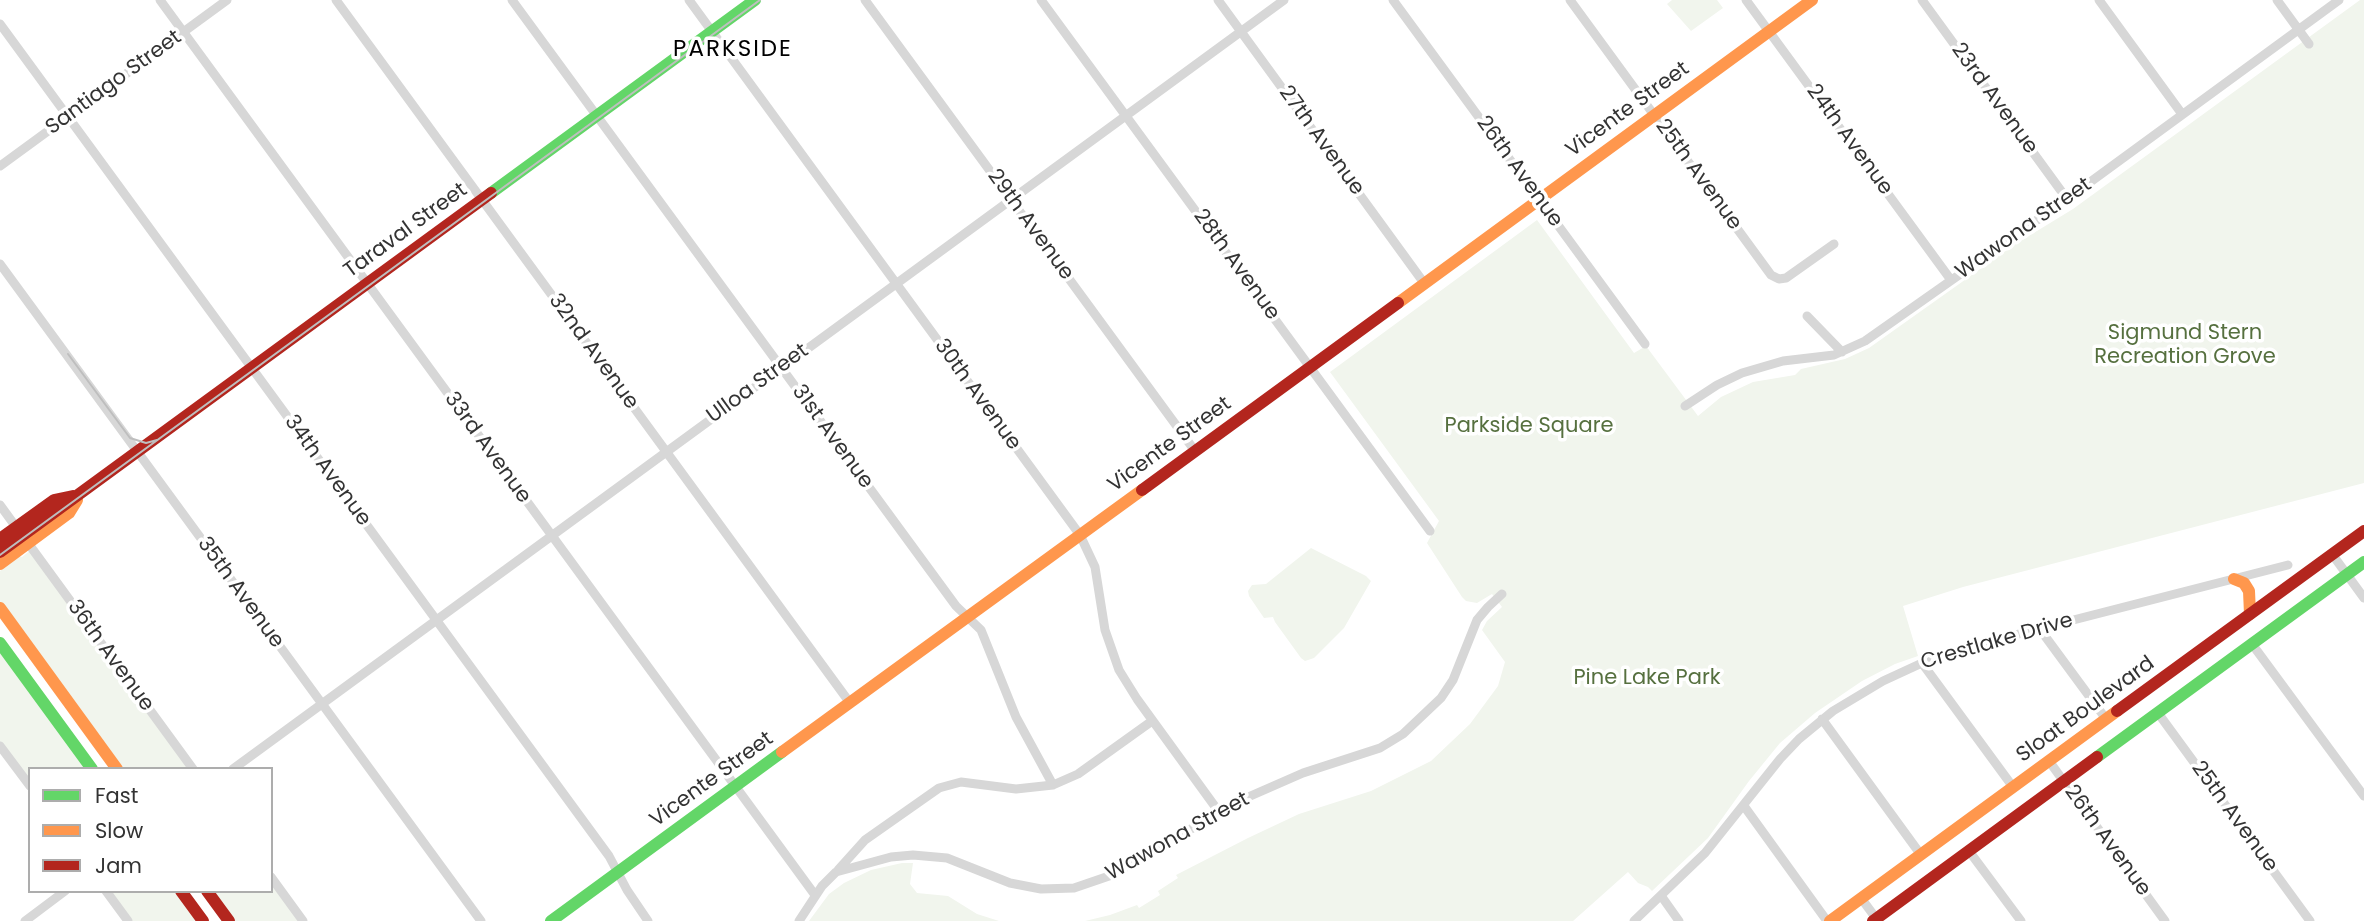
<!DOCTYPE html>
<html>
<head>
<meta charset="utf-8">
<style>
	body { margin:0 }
	#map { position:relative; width:2364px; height:921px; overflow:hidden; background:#fff; font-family:Poppins,sans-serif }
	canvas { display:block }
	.legend { position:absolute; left:28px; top:767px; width:245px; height:126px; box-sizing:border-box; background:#fff; border:2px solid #adadad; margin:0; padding:9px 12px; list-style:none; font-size:21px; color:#333 }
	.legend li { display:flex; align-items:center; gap:14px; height:35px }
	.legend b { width:35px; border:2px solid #adadad }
</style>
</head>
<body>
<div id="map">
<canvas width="2364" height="921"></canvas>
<ul class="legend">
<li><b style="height:9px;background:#63d668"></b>Fast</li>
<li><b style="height:9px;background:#ff974d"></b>Slow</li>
<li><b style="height:9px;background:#b3261e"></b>Jam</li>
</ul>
</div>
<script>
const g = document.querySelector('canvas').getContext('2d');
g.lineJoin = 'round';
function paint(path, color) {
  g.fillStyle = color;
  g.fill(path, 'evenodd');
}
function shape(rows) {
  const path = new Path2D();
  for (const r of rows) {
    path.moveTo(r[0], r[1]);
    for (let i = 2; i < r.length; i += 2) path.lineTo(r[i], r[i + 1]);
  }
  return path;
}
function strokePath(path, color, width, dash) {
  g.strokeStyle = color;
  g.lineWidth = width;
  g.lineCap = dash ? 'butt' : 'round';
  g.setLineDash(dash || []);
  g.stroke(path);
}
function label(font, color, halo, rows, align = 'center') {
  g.font = font + ' Poppins,sans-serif';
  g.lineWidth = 7;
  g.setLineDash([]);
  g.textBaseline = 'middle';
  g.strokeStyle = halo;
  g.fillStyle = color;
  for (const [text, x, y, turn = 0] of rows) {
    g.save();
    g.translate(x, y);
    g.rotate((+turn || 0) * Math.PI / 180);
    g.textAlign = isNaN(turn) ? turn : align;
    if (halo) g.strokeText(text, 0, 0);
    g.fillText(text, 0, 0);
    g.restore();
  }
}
paint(shape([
	[1672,0,1717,0,1723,8,1691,31,1667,4],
	[2360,0,2364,0,2364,483,1963,587,1903,606,1918,656,1895,664,1862,681,1815,713,1780,743,1749,781,1708,838,1652,891,1648,887,1638,883,1628,872,1573,921,1085,921,1110,915,1137,905,1139,908,1160,895,1158,891,1178,878,1176,875,1248,838,1299,814,1371,791,1431,761,1470,724,1498,686,1505,662,1482,630,1487,621,1502,607,1492,594,1477,603,1466,601,1462,597,1427,543,1439,521,1330,372,1537,220,1634,353,1646,346,1698,416,1721,397,1753,382,1795,375,1801,369,1845,359,1869,348,2014,245,2073,209],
	[1311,548,1366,576,1371,581,1344,628,1314,658,1305,661,1301,658,1275,622,1273,617,1264,618,1249,596,1248,591,1252,585,1266,584],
	[32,549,193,769,117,769,0,608,0,571,18,556,22,557],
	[0,643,92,769,30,769,30,786,0,746],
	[902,863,913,863,910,884,917,893,948,896,977,914,999,921,809,921,829,894,844,883,871,870],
	[271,877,303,921,229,921,207,891,271,891],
	[106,891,181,891,203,921,128,921]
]), '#f1f5ed');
strokePath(shape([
	[160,0,815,895],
	[336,0,850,703],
	[512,0,956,606,981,630,1016,717,1053,785],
	[689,0,1080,535,1095,567,1105,630,1119,670,1137,699,1219,812],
	[865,0,1195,451],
	[1041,0,1430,531],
	[1218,0,1424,283],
	[1393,0,1645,344],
	[1570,0,1771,275,1779,279,1786,278,1834,244],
	[1746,0,1951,280],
	[1922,0,2067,199],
	[2099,0,2182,114],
	[2277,0,2309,44],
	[0,24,609,856,627,890,648,921],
	[0,166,227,0],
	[0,264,481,921],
	[1807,316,1842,352],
	[1685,406,1717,385,1742,373,1783,361,1834,355,1865,341,2067,199,2339,0],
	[0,505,16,527],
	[28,543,193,769],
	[2332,554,2364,598],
	[2039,628,2106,719],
	[2252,644,2364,796],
	[1922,663,2013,787],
	[2158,713,2310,921],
	[1822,719,1921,855],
	[0,746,30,786],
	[2049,761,2165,921],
	[233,769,1284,0],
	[1744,806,1827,921],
	[1969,851,2021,921],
	[838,870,865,840,939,788,961,782,1016,789,1053,785,1078,774,1152,721],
	[271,877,303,921],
	[106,891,128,921],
	[1662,897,1679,921],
	[1861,898,1878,921],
	[25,921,65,891],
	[799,921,822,886,836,872,891,857,913,855,947,858,1010,883,1041,889,1074,888,1112,875,1239,801,1303,773,1380,748,1403,734,1441,698,1453,680,1477,620,1488,607,1502,594],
	[1634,921,1705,853,1780,759,1799,739,1833,711,1883,681,1922,663,1964,648,2288,565]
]), '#d7d7d7', 9);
strokePath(shape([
	[491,193,755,0],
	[0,643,92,769],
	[2097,757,2364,562],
	[551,921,782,752]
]), '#63d668', 12);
strokePath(shape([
	[1398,303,1812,0],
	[0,564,69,513,77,500],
	[2234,579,2244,583,2249,591,2250,614],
	[0,608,117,769],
	[782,752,1142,490],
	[1830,921,2117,711]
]), '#ff974d', 12);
strokePath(shape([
	[1142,490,1398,303],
	[0,539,54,500,73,496],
	[0,552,491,193],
	[2117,711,2364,531],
	[181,891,203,921],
	[207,891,229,921],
	[1873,921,2097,757]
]), '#b3261e', 12);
strokePath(shape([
	[68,354,130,438,146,443,157,440],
	[0,555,760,0]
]), '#bebebe', 2);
label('21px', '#333', '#fff', [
	["Santiago Street",114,83,-36],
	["23rd Avenue",1994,99,54],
	["Vicente Street",1628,110,-36],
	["24th Avenue",1849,140,54],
	["27th Avenue",1321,141,54],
	["26th Avenue",1519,172,54],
	["25th Avenue",1698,175,54],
	["29th Avenue",1030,225,54],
	["Wawona Street",2024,229,-35],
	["Taraval Street",406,231,-36],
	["28th Avenue",1236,265,54],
	["32nd Avenue",593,352,54],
	["Ulloa Street",758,384,-36],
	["30th Avenue",977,395,54],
	["31st Avenue",832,437,54],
	["Vicente Street",1170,445,-36],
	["33rd Avenue",487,448,54],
	["34th Avenue",327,471,54],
	["35th Avenue",240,593,54],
	["Crestlake Drive",1997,642,-16],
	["36th Avenue",110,656,54],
	["Sloat Boulevard",2086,710,-36],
	["Vicente Street",712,780,-36],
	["25th Avenue",2234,817,54],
	["Wawona Street",1178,837,-29],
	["26th Avenue",2107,841,54]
]);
label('21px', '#56703f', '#fff', [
	["Sigmund Stern",2185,334],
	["Recreation Grove",2185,358],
	["Parkside Square",1529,427],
	["Pine Lake Park",1647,679]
]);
g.letterSpacing = '2px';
label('23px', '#000', '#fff', [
	["PARKSIDE",733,50]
]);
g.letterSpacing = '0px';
</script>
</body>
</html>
